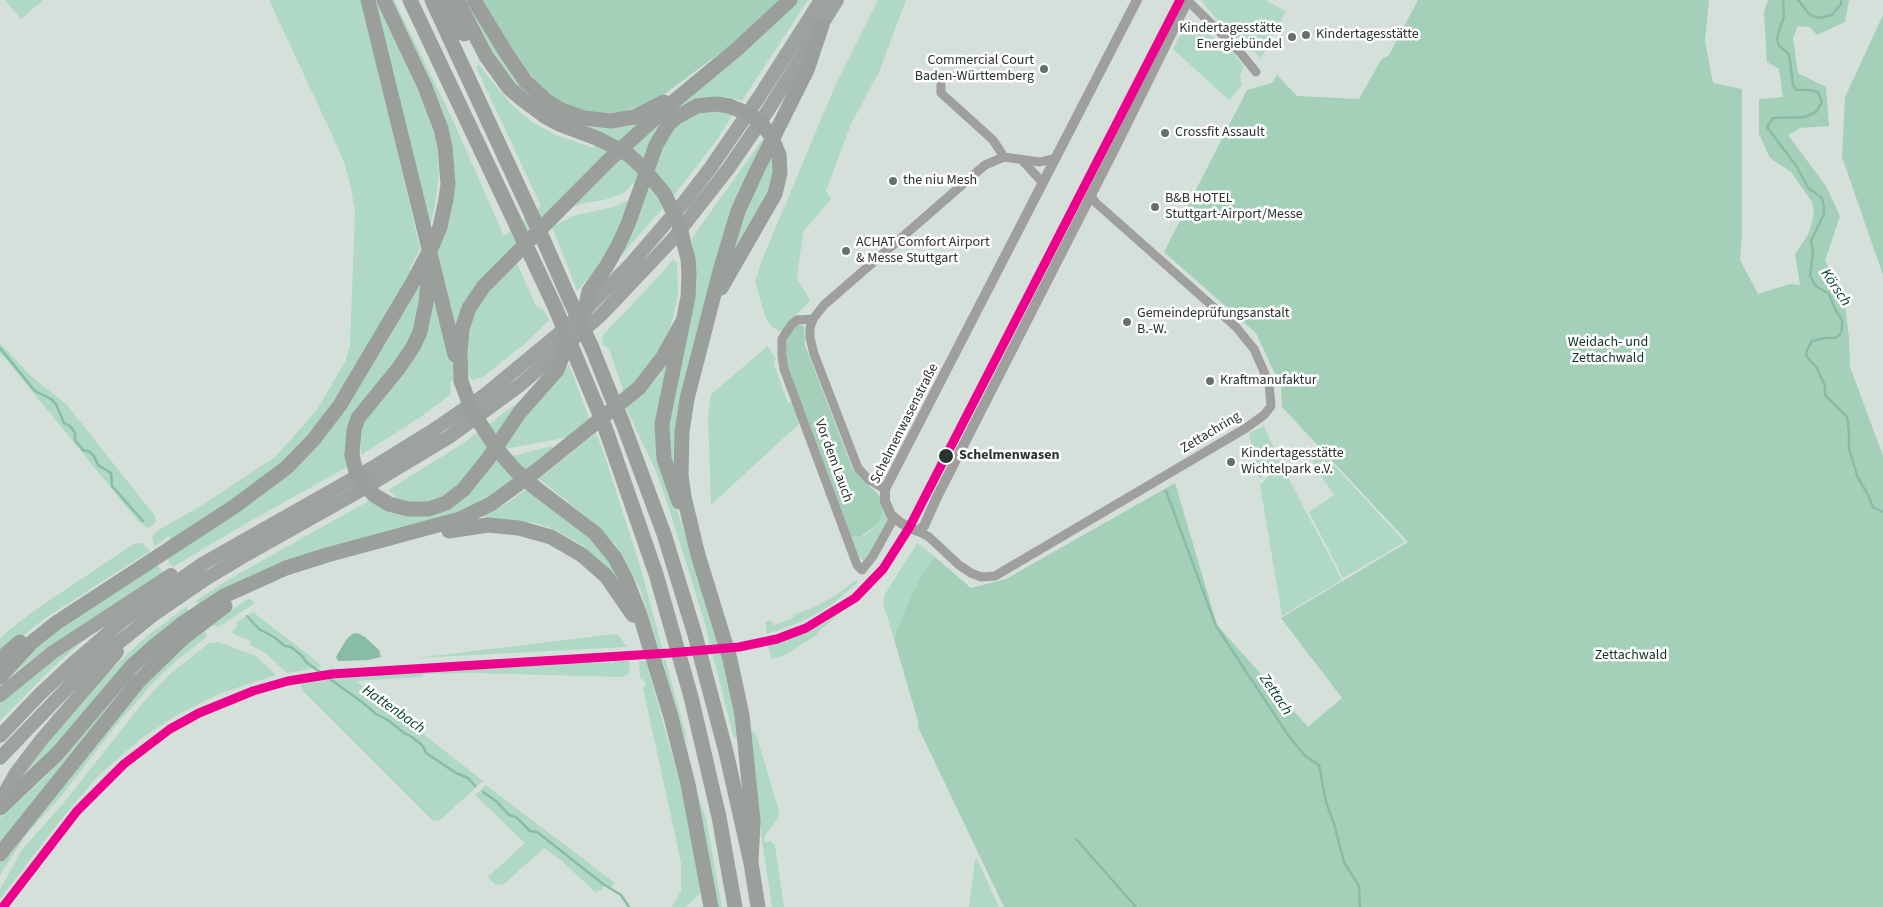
<!DOCTYPE html>
<html>
<head>
<meta charset="utf-8">
<style>
	body { margin:0 }
	canvas { display:block; background:#d5e0da }
</style>
</head>
<body>
<canvas width="1883" height="907"></canvas>
<script>
const g = document.querySelector('canvas').getContext('2d');
g.lineJoin = 'round';
function paint(path, color) {
  g.fillStyle = color;
  g.fill(path, 'evenodd');
}
function shape(rows) {
  const path = new Path2D();
  for (const r of rows) {
    path.moveTo(r[0], r[1]);
    for (let i = 2; i < r.length; i += 2) path.lineTo(r[i], r[i + 1]);
  }
  return path;
}
function strokePath(path, color, width, dash) {
  g.strokeStyle = color;
  g.lineWidth = width;
  g.lineCap = dash ? 'butt' : 'round';
  g.setLineDash(dash || []);
  g.stroke(path);
}
function label(font, color, halo, rows, align = 'center') {
  g.font = font + ' "Source Sans 3",sans-serif';
  g.lineWidth = 5;
  g.setLineDash([]);
  g.textBaseline = 'middle';
  g.strokeStyle = halo;
  g.fillStyle = color;
  for (const [text, x, y, turn = 0] of rows) {
    g.save();
    g.translate(x, y);
    g.rotate((+turn || 0) * Math.PI / 180);
    g.textAlign = isNaN(turn) ? turn : align;
    if (halo) g.strokeText(text, 0, 0);
    g.fillText(text, 0, 0);
    g.restore();
  }
}
paint(shape([
	[5,0,43,0,21,19],
	[269,0,362,0,420,249,409,270,411,271,345,384,316,425,277,466,224,505,171,540,169,536,155,546,153,542,152,537,157,531,204,504,275,457,317,410,346,360,350,345,355,211,351,188,345,165,334,139],
	[372,0,376,0,378,4,429,115,437,146,439,172,435,206,429,230],
	[391,0,394,0,451,116,504,236,541,206,476,67,479,65,511,104,532,122,554,134,593,148,603,134,556,117,522,93,490,51,466,0,470,0,561,114,645,118,506,257,456,337,435,257,443,239,449,136,441,107],
	[796,0,808,0,742,101,724,97,722,99,692,104,637,179,624,193,604,200,586,203,571,207,590,183],
	[878,0,906,0,879,72,851,124,826,191,831,199,803,232,797,279,810,300,781,332,772,327,766,319,755,282,762,260,835,86],
	[1201,0,1265,0,1286,11,1261,58,1241,40,1237,45],
	[1192,21,1234,53,1244,67,1240,75,1242,85,1229,100,1173,49,1181,33],
	[707,109,734,112,717,140,674,195,615,263,659,150,680,121],
	[775,122,727,230,677,482,665,439,695,267,694,250,692,238],
	[769,154,774,157,773,189,726,270,734,236],
	[633,198,628,216,595,271,577,291,566,262,552,227,573,216,617,206],
	[515,259,536,306,543,309,549,320,528,341,483,377,471,380,464,353,474,307],
	[673,259,677,263,678,294,672,322,664,343,639,379,622,395,622,387,609,349,602,344,603,335,659,276],
	[419,286,422,297,408,346,366,399,349,466,245,524,173,567,167,559,281,480],
	[435,293,455,374,452,374,454,379,451,381,450,395,422,416,361,455,360,434,364,421],
	[0,343,32,377,67,405,155,516,156,522,152,526,147,528,138,521,0,352],
	[768,346,776,359,773,362,788,403,794,401,801,422,711,505,708,416,711,394],
	[669,360,663,466,719,640,732,698,739,736,734,738,703,617,667,502,655,469,626,408,644,393,659,376],
	[569,365,590,420,573,434,563,438,500,450,549,385],
	[521,400,472,473,441,499,419,504,400,501,388,490,462,444],
	[1264,426,1280,462,1259,479,1249,433],
	[596,433,604,454,640,566,690,750,677,717,663,663,641,591,624,558,615,544,592,521,539,479],
	[551,446,554,449,528,470,470,509,198,605,196,601,226,581,370,500,422,514,489,465,498,460],
	[1321,451,1405,542,1343,578,1309,512,1334,495,1313,464,1313,456],
	[1281,464,1342,580,1282,616,1260,485],
	[528,488,601,546,620,582,605,565,582,545,556,530,536,523,485,518,484,516,506,504],
	[883,507,889,519,869,554,863,561,858,555,850,536,860,537,867,534,877,525,882,516],
	[135,543,142,543,150,551,44,619,0,654,0,639,9,630,35,610],
	[917,543,935,557,923,572,894,639,883,603,885,594],
	[157,564,163,573,42,656,40,653,9,677,25,657,56,631],
	[856,580,858,582,835,602,818,613,798,623,767,634,765,622,771,620,774,625,793,618,793,615,817,606,836,595],
	[249,598,255,603,223,624,218,627,211,624],
	[850,605,817,633,818,634,787,654,772,659,767,645,795,636,822,624],
	[186,607,190,612,60,743,17,783,84,696,120,661,147,636],
	[253,612,320,664,322,667,287,673,264,652,250,645,251,641,235,635,232,632,238,625,236,623],
	[99,627,52,668,0,721,0,701,21,682],
	[204,630,207,636,204,639,176,661,151,685,118,723,62,795,26,835,0,875,0,860,98,736,169,658],
	[615,634,620,637,627,647,416,658],
	[168,641,0,848,0,818,46,776,116,691],
	[219,642,256,656,276,675,221,693,179,714,143,737,99,775,63,817,0,899,0,890,21,851,66,800,145,700,171,673,209,643],
	[614,660,629,661,630,667,628,674,622,677,470,673,424,674,422,677,356,681,483,781,439,821,432,820,304,692,300,684,322,680,379,673,580,662,614,663],
	[639,661,646,661,689,816,701,893,685,907,672,907,681,891,681,863,643,687,646,687,644,681,640,678],
	[748,725,757,737,779,811,778,818,764,837,765,842,771,841,775,846,784,907,772,907,760,827],
	[486,785,615,883,611,887,607,885,596,893,562,861,544,848,504,884,496,885,488,877,525,843,475,795],
	[695,788,706,818,722,907,716,907],
	[977,859,999,907,969,907,975,860]
]), '#b0d9c5');
paint(shape([
	[483,0,780,0,728,47,659,98,623,112,592,114,564,105,535,81,509,43],
	[1418,0,1709,0,1705,41,1713,83,1742,89,1742,233,1740,260,1758,294,1790,284,1800,285,1795,254,1809,233,1814,214,1812,202,1791,172,1770,158,1759,134,1759,99,1783,97,1779,69,1767,62,1764,12,1768,0,1849,0,1845,22,1817,35,1810,27,1798,26,1793,38,1798,73,1826,87,1829,126,1800,128,1788,135,1826,186,1840,216,1825,261,1844,298,1849,338,1850,367,1883,456,1883,907,1004,907,918,727,918,721,894,639,902,617,923,572,935,557,971,588,1006,579,1175,483,1217,625,1308,727,1342,698,1281,618,1408,542,1282,407,1281,387,1256,333,1164,252,1247,90,1272,83,1277,75,1297,96,1359,99,1381,60,1389,55],
	[1883,15,1883,275,1842,157,1845,97],
	[797,324,804,326,805,345,853,470,879,495,883,507,882,516,877,525,860,537,850,536,788,368,786,346,788,337,794,326]
]), '#a4d0ba');
paint(shape([
	[357,633,365,637,379,650,381,657,368,660,338,661,336,657,346,640,352,634]
]), '#89bca4');
strokePath(shape([
	[1783,0,1784,16,1777,38,1779,46,1788,53,1790,60,1793,85,1796,90,1809,90,1818,92,1822,102,1816,112,1805,117,1773,118,1767,127,1797,167,1808,188,1822,198,1824,207,1824,214,1811,241,1813,251,1810,276,1816,286,1829,294,1836,311,1842,320,1842,328,1840,335,1835,338,1824,338,1812,341,1807,350,1806,356,1817,368,1825,386,1825,395,1847,417,1849,432,1849,449,1858,478,1867,493,1873,507,1883,512],
	[1798,0,1810,15,1819,18,1832,15,1841,4,1841,0],
	[0,348,35,391,51,399,56,404,64,423,70,426,75,433,75,440,83,450,90,452,94,456,98,465,111,473,112,486,143,521],
	[1166,491,1216,626,1288,735,1305,756,1319,765,1326,802,1334,824,1344,862,1359,886,1360,907],
	[247,616,259,629,274,637,285,646,291,647,302,656,306,662,362,702,376,714,388,720,404,733,412,737,423,746,426,753,456,773,468,778,475,786],
	[483,792,496,801,509,815,516,817,530,831,537,832,546,839,603,884,621,895,629,907],
	[1076,839,1136,907],
	[6,906,8,907]
]), '#89bca4', 2.5);
strokePath(shape([
	[1187,0,1239,51,1256,72],
	[941,85,941,93,993,140,1004,157],
	[1021,159,1043,183],
	[813,319,797,320,791,325,782,339,782,356,784,369,857,565,862,570,873,556,894,518],
	[885,489,868,479,858,468,814,354,810,338,810,328,813,319,824,305,985,165,1004,157,1040,162,1056,158],
	[918,531,929,537,959,565,971,573,981,577,995,576,1246,428,1264,415,1271,406,1269,383,1254,349,1236,327,1095,202,1091,195]
]), '#9f9f9e', 9);
strokePath(shape([
	[1137,0,885,489,885,501,891,515,901,523,913,529,918,531,924,526,937,497,1115,148,1188,0]
]), '#9f9f9e', 10);
strokePath(shape([
	[0,695,53,652,171,575],
	[0,736,40,694,72,664,121,622,156,596,204,563,377,465,432,431,486,394,555,337,585,310,629,266,685,201,711,167,759,97,821,0],
	[0,758,71,684,102,656,153,615,207,578,244,556,356,493,449,437,520,385,601,315,673,239,728,169,767,112,837,0],
	[0,801,16,773,42,739,117,652]
]), '#9ea29e', 14);
strokePath(shape([
	[368,0,455,355],
	[384,0,425,87,441,129,445,147,448,184,446,199,440,227],
	[410,0,521,235],
	[432,0,534,220],
	[443,0,464,34],
	[457,0,486,56,509,88,523,100,546,117,559,124,599,139],
	[474,0,505,51,526,82,547,101,559,109,584,118,611,121,634,117,664,102],
	[543,239,568,296],
	[531,256,555,307],
	[721,288,775,194,780,173,779,155],
	[585,310,589,291,606,267,619,244,628,224,656,145,668,125,677,117,697,106,716,104,729,106],
	[592,348,610,393],
	[578,362,596,405],
	[461,381,460,351,462,329,469,308,484,286,609,160,666,108,737,49,790,0],
	[622,421,664,534,695,635,726,752,751,863,758,907],
	[607,433,656,574,691,697,719,817,735,907],
	[352,455,354,430,358,418,398,369,413,347,420,332,426,303,429,270],
	[538,490,595,533,615,558,626,579,640,615,671,717,688,784,711,907],
	[679,502,664,459,662,424,688,297,689,274],
	[389,504,408,509,429,509,446,503,463,490,488,459,520,412,557,370,566,347],
	[449,531,488,525,519,528,551,537,582,555,606,576,633,615],
	[0,659,20,642],
	[0,677,31,643,56,623,235,506,286,468,314,439,340,405,413,282],
	[0,808,57,754,131,667,153,647,183,623,224,596,286,568,327,555,460,519,491,504,536,471,639,388,663,357,683,321],
	[0,854,137,683,183,638,225,606],
	[751,863,753,821,742,715,730,659,698,555,684,497,681,475,682,432,687,399,720,271,738,211,757,170,807,70,822,25]
]), '#9b9f9b', 15);
strokePath(shape([
	[729,106,749,114,761,123,771,136,779,155],
	[599,139,629,155,642,167,664,193,679,224,688,259,689,274],
	[534,220,543,239],
	[521,235,531,256],
	[413,282,432,246,440,227],
	[568,296,592,348],
	[555,307,578,362],
	[461,381,472,411,496,448,516,471,538,490],
	[610,393,622,421],
	[596,405,607,433],
	[352,455,356,472,363,484,374,495,389,504]
]), '#9b9f9b', 15);
strokePath(shape([
	[3,907,77,811,124,764,170,729,199,713,253,691,288,681,332,674,670,653,739,647,777,639,806,628,855,598,883,569,909,528,1180,0]
]), '#ec008c', 9);
for (const [x, y, r, color] of [
	[1306,35,5,"#66706b"],
	[1292,37,5,"#66706b"],
	[1044,69,5,"#66706b"],
	[1165,133,5,"#66706b"],
	[893,181,5,"#66706b"],
	[1155,207,5,"#66706b"],
	[846,251,5,"#66706b"],
	[1127,322,5,"#66706b"],
	[1210,381,5,"#66706b"],
	[946,456,8,"#2b332f"],
	[1231,462,5,"#66706b"]
]) {
  const dot = new Path2D();
  dot.arc(x, y, r, 0, 2 * Math.PI);
  g.fillStyle = color;
  g.fill(dot);
  strokePath(dot, '#fff', 2);
}
label('14px', '#2b332f', '#fff', [
	["Kindertagesstätte",1282,29,"right"],
	["Energiebündel",1282,45,"right"],
	["Kindertagesstätte",1316,35],
	["Commercial Court",1034,61,"right"],
	["Baden-Württemberg",1034,77,"right"],
	["Crossfit Assault",1175,133],
	["the niu Mesh",903,181],
	["B&B HOTEL",1165,199],
	["Stuttgart-Airport/Messe",1165,215],
	["ACHAT Comfort Airport",856,243],
	["& Messe Stuttgart",856,259],
	["Gemeindeprüfungsanstalt",1137,314],
	["B.-W.",1137,330],
	["Kraftmanufaktur",1220,381],
	["Kindertagesstätte",1241,454],
	["Wichtelpark e.V.",1241,470]
], 'left');
label('14px', '#133325', '#fff', [
	["Weidach- und",1608,343],
	["Zettachwald",1608,359],
	["Zettachwald",1631,656]
]);
label('14px', '#2b332f', '#fff', [
	["Schelmenwasenstraße",905,424,-63],
	["Zettachring",1211,433,-31],
	["Vor dem Lauch",833,461,70]
]);
label('bold 14px', '#2b332f', '#fff', [
	["Schelmenwasen",959,456]
], 'left');
label('italic 15px', '#003b26', '#fff', [
	["Körsch",1835,288,56],
	["Zettach",1275,695,56],
	["Hattenbach",393,710,35]
]);
</script>
</body>
</html>
